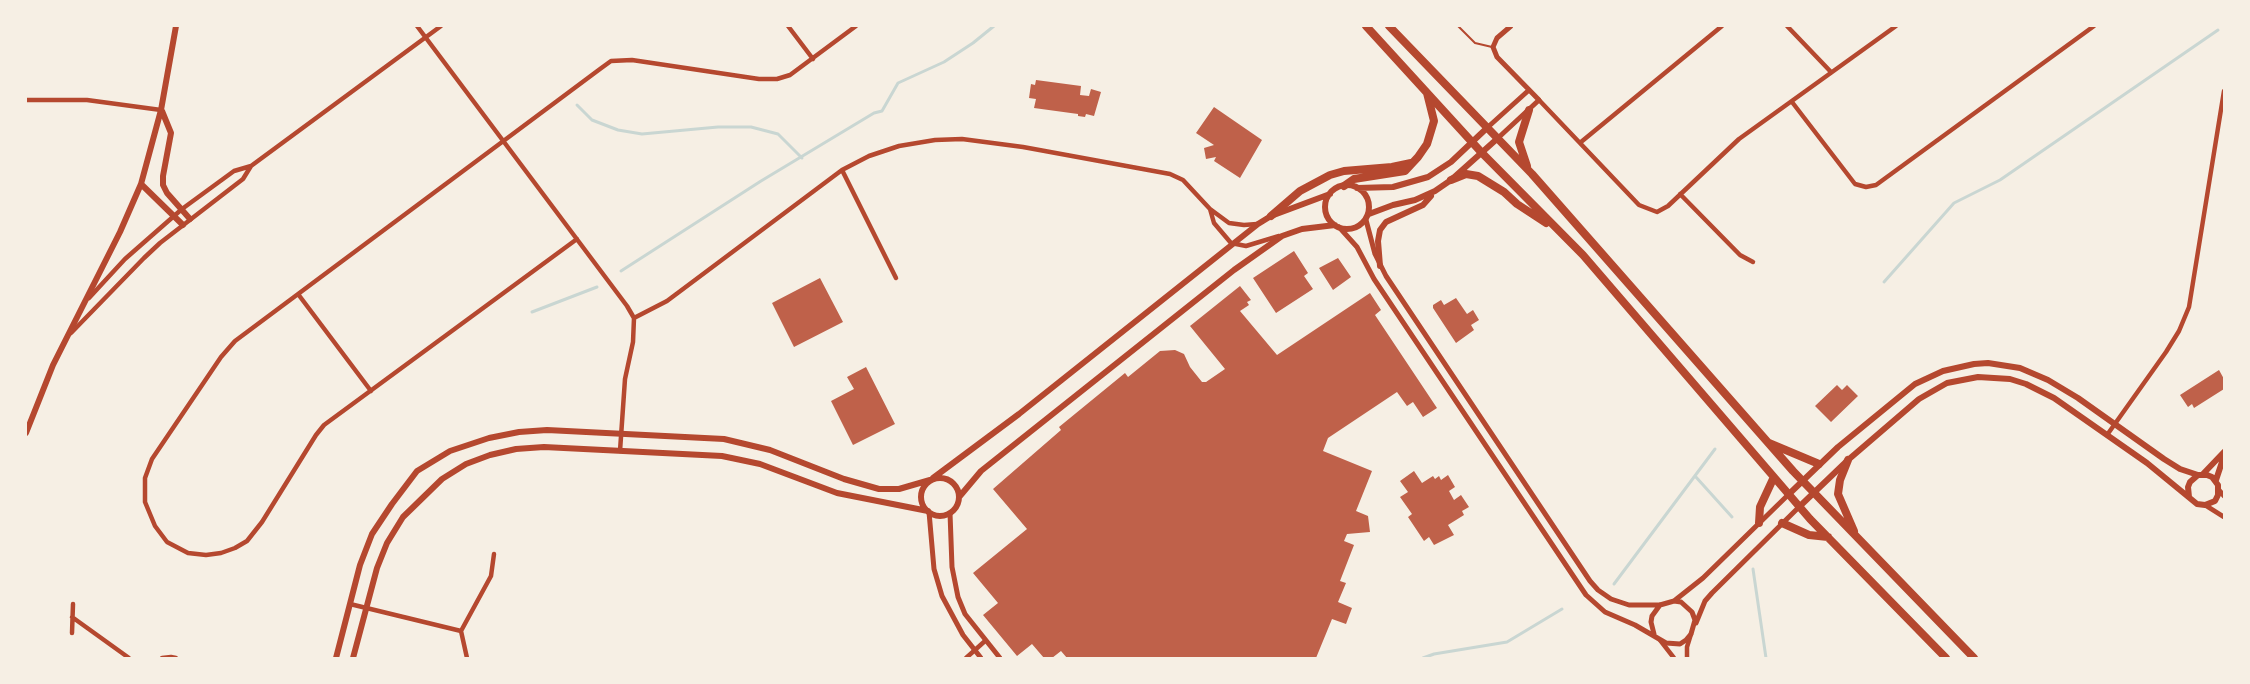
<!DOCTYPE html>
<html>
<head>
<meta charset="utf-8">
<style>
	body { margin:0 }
	#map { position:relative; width:2250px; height:684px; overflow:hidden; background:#f6efe4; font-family:"PT Sans Narrow",sans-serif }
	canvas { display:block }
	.frame { position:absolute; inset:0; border:27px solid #f6efe4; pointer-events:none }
</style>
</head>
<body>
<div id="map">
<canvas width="2250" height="684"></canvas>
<div class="frame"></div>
</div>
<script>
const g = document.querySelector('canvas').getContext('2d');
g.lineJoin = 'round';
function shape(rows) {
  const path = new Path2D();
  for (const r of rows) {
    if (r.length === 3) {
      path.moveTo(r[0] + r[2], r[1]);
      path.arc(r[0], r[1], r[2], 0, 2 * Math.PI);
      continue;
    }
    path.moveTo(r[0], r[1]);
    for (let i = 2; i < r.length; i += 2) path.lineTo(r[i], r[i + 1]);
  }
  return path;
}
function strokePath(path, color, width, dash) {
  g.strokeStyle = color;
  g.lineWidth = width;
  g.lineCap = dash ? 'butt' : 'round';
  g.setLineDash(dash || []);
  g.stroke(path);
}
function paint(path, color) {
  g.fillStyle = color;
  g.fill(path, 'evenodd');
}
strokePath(shape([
	[577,105,592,120,618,130,642,134,718,127,751,127,778,134,802,158],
	[621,271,761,181,874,113,882,111,898,83,944,62,973,43,994,26],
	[1884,282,1954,203,2000,180,2218,30],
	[532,312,597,287],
	[1695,476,1732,517],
	[1753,569,1766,658],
	[1614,584,1715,449],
	[1423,658,1434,654,1507,642,1562,609]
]), '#c9d6d2', 3);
paint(shape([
	[1036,80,1081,86,1080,95,1089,96,1091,89,1101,92,1094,116,1086,114,1085,117,1078,116,1078,114,1034,108,1036,99,1029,98,1031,84,1035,85],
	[1214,107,1262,140,1240,178,1214,161,1216,157,1206,159,1204,148,1214,145,1196,133],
	[1294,251,1308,273,1304,276,1313,289,1276,313,1253,278],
	[1338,258,1351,277,1333,290,1319,268],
	[820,278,843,322,794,347,772,303],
	[1240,286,1251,300,1247,302,1249,305,1240,311,1277,355,1370,293,1381,310,1375,315,1437,408,1423,417,1413,402,1407,406,1397,392,1328,438,1323,451,1372,471,1356,511,1368,516,1370,532,1347,534,1344,541,1354,545,1340,581,1346,583,1338,602,1352,608,1346,624,1332,619,1316,658,1067,658,1061,651,1052,658,1044,658,1032,644,1017,656,983,615,998,603,973,573,1027,529,993,489,1061,430,1059,427,1125,373,1128,377,1160,351,1175,350,1184,354,1190,367,1202,382,1206,382,1225,369,1190,326],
	[1456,298,1467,314,1473,310,1479,320,1471,325,1474,330,1456,343,1433,308,1433,305,1441,300,1444,305],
	[866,367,895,424,853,445,831,401,854,389,847,377],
	[2219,370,2224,379,2224,389,2194,408,2192,404,2188,407,2180,395],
	[1837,385,1842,390,1847,385,1858,396,1831,422,1815,406],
	[1414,471,1422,483,1433,476,1435,479,1439,476,1441,480,1448,475,1455,487,1449,491,1454,500,1461,495,1469,507,1462,511,1464,515,1448,525,1454,535,1434,545,1429,537,1424,541,1408,517,1412,514,1400,497,1408,492,1400,481]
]), '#bf614a');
strokePath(shape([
	[1458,26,1475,43,1492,47]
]), '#b5482f', 2);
strokePath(shape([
	[417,26,627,306,634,318,633,342,625,379,620,451],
	[788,26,813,59],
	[1787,26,1831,72],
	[26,100,87,100,161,110],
	[1539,100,1639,205,1657,212,1668,206,1739,139,1896,26],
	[1792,102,1855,184,1866,187,1876,185,2094,26],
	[1581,142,1722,26],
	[842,170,896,278],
	[1680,194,1740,255,1753,262],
	[1210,209,1214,223,1231,243,1246,246,1279,236],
	[577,239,324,425,316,435,262,522,247,541,235,548,221,553,206,555,188,553,167,542,155,526,145,502,145,478,152,459,221,357,235,341,600,69,611,61,632,60,759,79,777,79,790,75,856,26],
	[298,294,371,391],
	[89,298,125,259,182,209,234,171,251,166,441,26],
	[634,318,667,301,842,170,869,156,899,146,935,140,962,139,1023,147,1170,174,1183,180,1210,209,1229,223,1244,225,1257,224],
	[71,333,144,258,160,243,243,179,251,166],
	[2107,435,2166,352,2179,331,2189,307,2224,91],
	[350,604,461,631,467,658],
	[72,617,129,658],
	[461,631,491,576,494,554],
	[72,633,73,604],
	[1660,640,1674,658],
	[162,658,171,657,176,658],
	[966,658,985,641],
	[1687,658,1687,647,1691,634]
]), '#b5482f', 4.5);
strokePath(shape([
	[1488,127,1529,90],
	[1498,138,1539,100,1497,57,1493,47,1497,38,1511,26],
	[1339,227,1357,247,1374,279,1586,595,1605,612,1635,625,1666,643,1680,644,1686,640,1691,634,1695,620,1692,612,1681,602,1674,601,1660,605,1629,605,1611,599,1598,590,1590,581,1386,276,1375,254,1366,220],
	[2219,490,2224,496],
	[2205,505,2224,517],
	[929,512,934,569,942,596,963,635,981,658],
	[950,513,952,567,958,597,965,614,1000,658],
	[1674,601,1703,578,1788,495],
	[1696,623,1705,601,1712,593,1799,507],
	[1654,634,1651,622,1652,616,1660,605]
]), '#b5482f', 5);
strokePath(shape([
	[162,111,171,133,163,176,163,185,167,193,190,219],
	[141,184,183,225],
	[1347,207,22],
	[1357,188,1393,187,1428,177,1451,162,1488,127],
	[1369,214,1393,205,1415,200,1435,191,1451,180,1498,138],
	[1380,266,1378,241,1380,230,1386,222,1423,205,1431,196],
	[26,433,53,365,120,232,141,184,161,110,176,26],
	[2203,474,2224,452],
	[940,497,19],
	[933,478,1019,414,1258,224,1271,216,1330,194],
	[2216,480,2224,456],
	[1788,495,1838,447,1915,384,1943,371,1974,364,1988,363,2020,368,2048,380,2078,398,2164,459,2180,469,2198,475],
	[960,496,981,471,1234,270,1282,236,1302,229,1335,225],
	[1799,507,1848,460,1919,399,1947,383,1978,377,2010,379,2026,384,2054,398,2147,463,2197,504,2205,505,2215,501,2218,495,2218,485,2212,477,2207,475,2198,475,2190,482,2188,487,2189,497],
	[336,658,360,565,372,534,392,504,417,471,450,451,489,438,519,432,547,430,724,439,770,450,844,479,879,489,899,489,930,480],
	[353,658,377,568,387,543,403,517,442,479,466,464,490,455,516,449,544,447,722,456,760,464,837,493,928,511]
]), '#b5482f', 6);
strokePath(shape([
	[1366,26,1482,153,1583,255,1810,519,1946,658],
	[1389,26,1532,174,1793,471,1974,658],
	[1527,166,1519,142,1529,110],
	[1451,180,1466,174,1478,176,1504,192,1517,204,1546,223],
	[1344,186,1354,179,1405,171,1418,157,1427,144,1434,121,1427,93],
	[1271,216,1300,191,1330,175,1344,171,1392,167,1411,163],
	[1769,443,1819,464],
	[1848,460,1840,480,1838,494,1854,531],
	[1759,523,1760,507,1773,479],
	[1782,523,1809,535,1828,537]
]), '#b5482f', 8);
</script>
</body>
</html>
